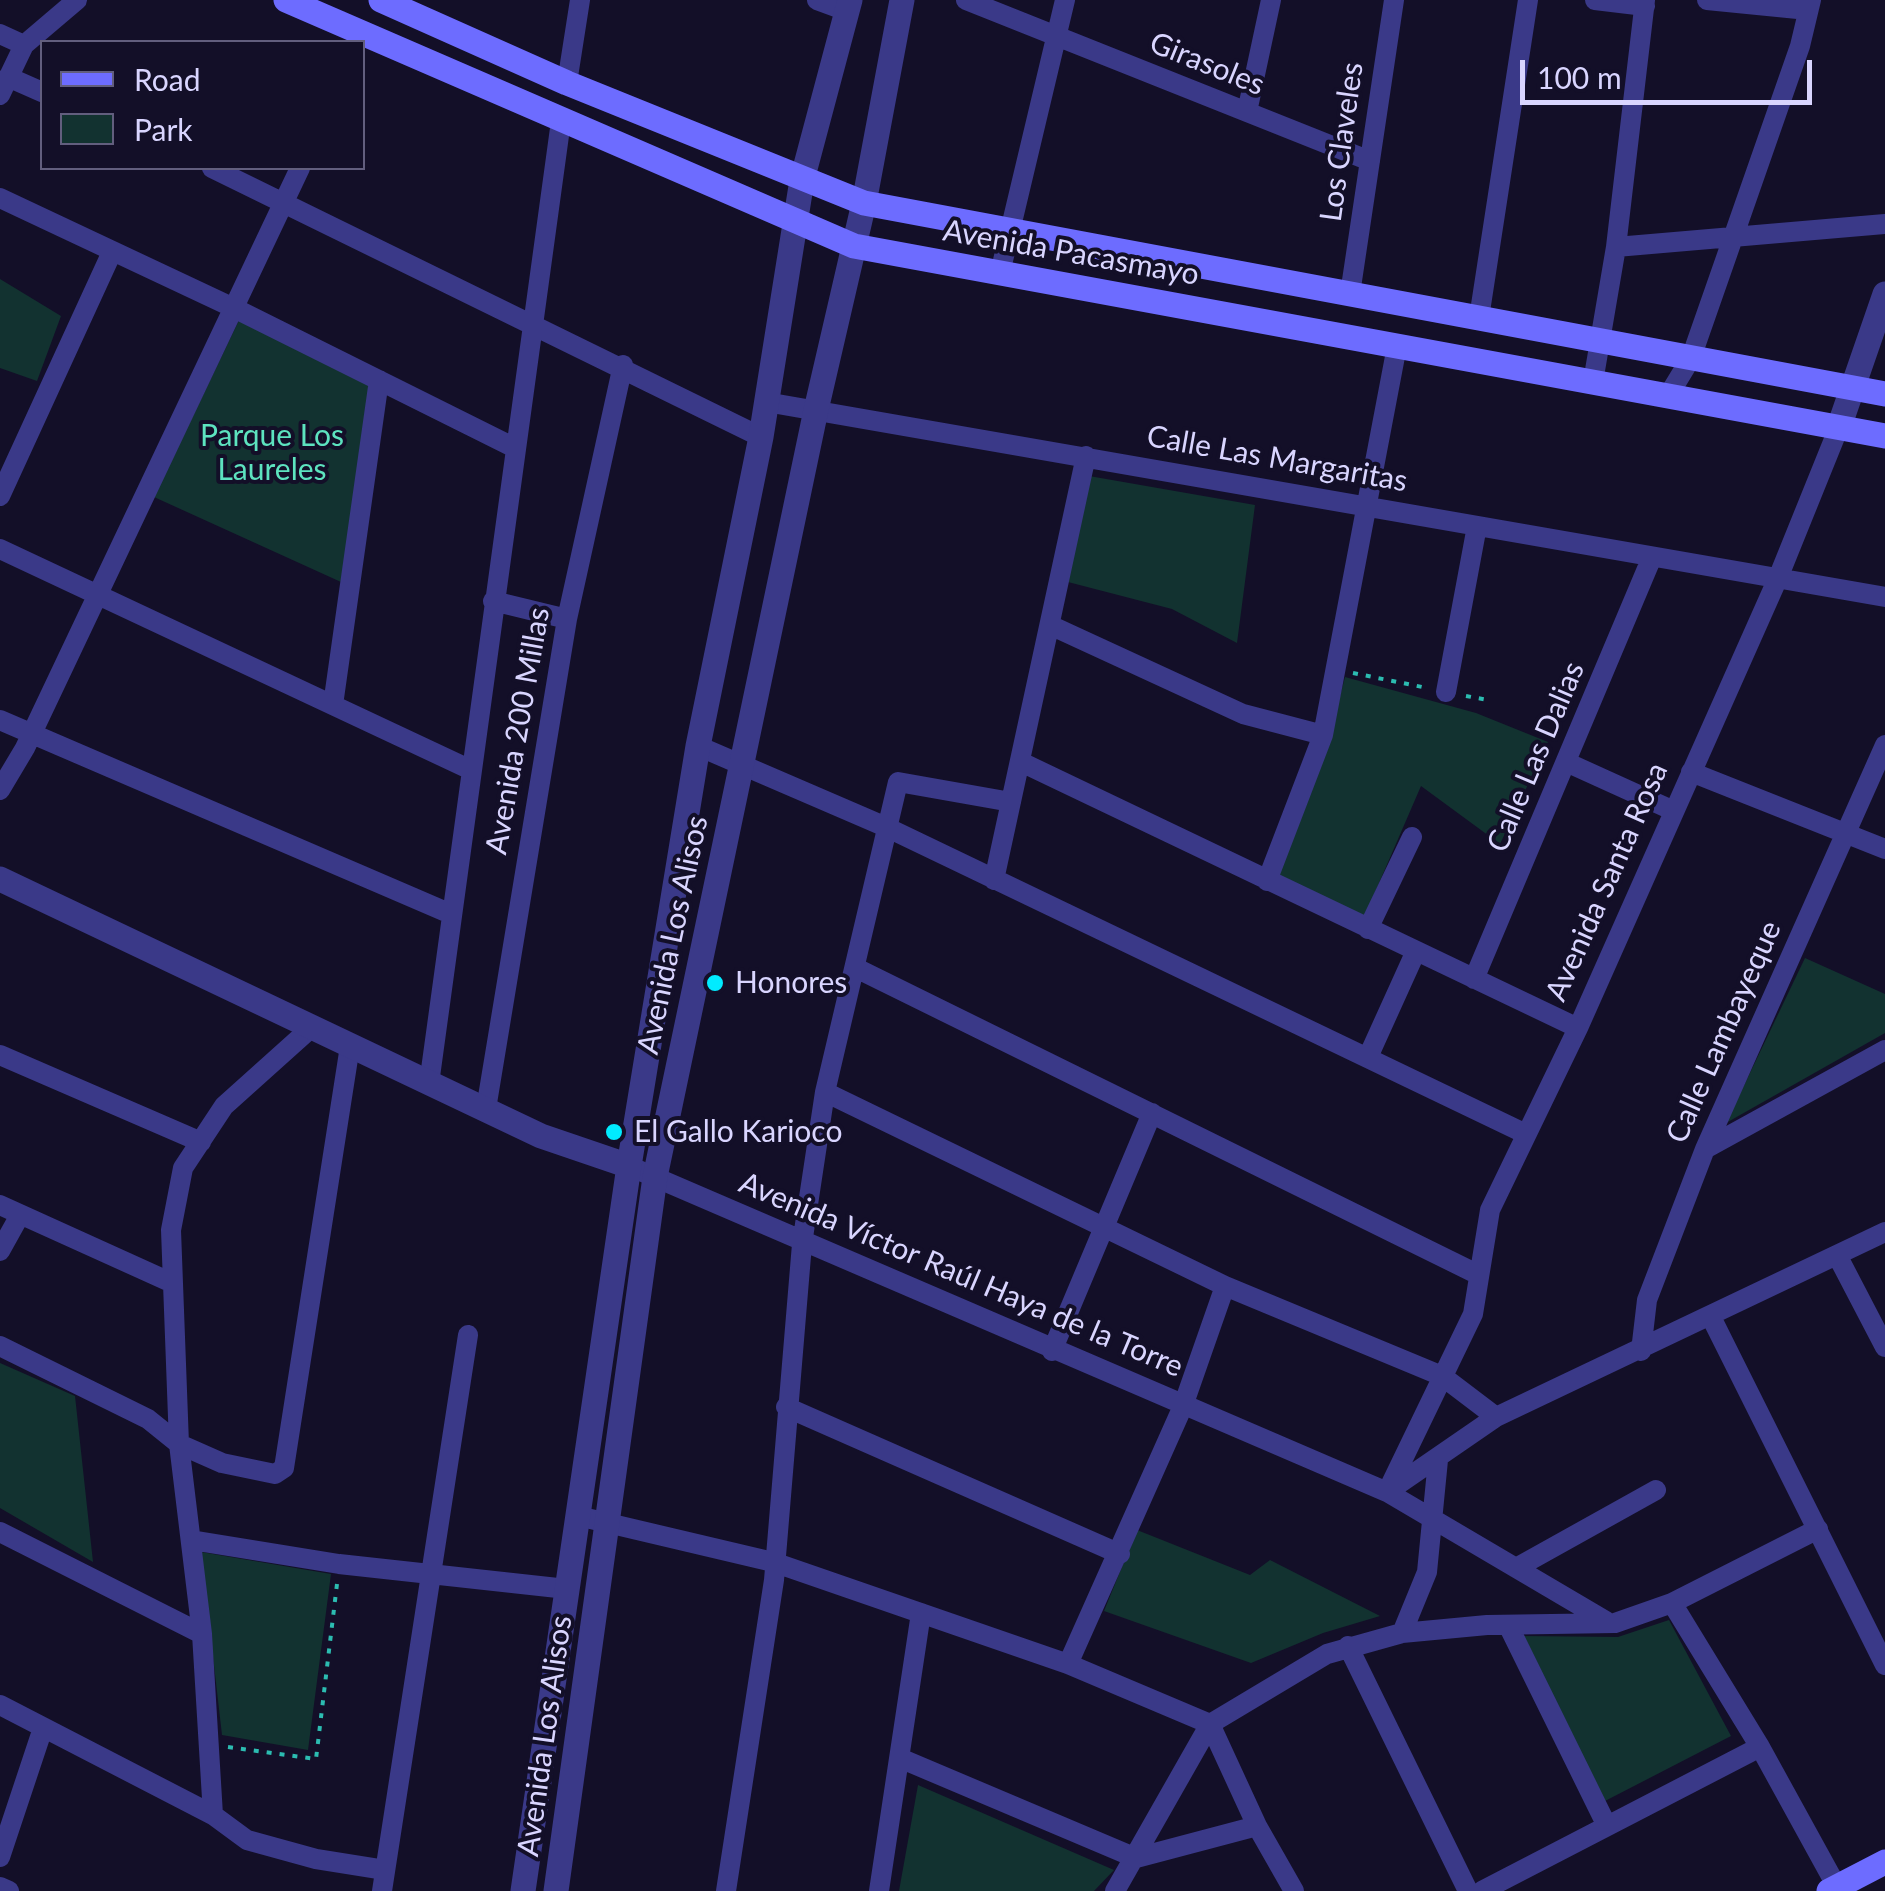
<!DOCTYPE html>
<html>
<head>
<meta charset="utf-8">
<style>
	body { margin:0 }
	#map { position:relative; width:1885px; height:1891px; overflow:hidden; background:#130f28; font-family:Lato,sans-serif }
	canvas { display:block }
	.legend { position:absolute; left:40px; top:40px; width:325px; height:130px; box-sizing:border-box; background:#130f28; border:2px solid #625e7e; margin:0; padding:12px 18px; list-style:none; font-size:30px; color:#d9d5ff }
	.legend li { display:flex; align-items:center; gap:20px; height:50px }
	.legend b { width:50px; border:2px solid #625e7e }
	.scale { position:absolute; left:1520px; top:60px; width:292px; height:45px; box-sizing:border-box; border:5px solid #d9d5ff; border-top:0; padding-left:12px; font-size:30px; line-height:35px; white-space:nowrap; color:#d9d5ff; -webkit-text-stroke:8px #130f28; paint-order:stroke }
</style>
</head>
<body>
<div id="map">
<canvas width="1885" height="1891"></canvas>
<ul class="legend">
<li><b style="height:12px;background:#6d6cff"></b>Road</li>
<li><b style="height:28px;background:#123230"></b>Park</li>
</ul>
<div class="scale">100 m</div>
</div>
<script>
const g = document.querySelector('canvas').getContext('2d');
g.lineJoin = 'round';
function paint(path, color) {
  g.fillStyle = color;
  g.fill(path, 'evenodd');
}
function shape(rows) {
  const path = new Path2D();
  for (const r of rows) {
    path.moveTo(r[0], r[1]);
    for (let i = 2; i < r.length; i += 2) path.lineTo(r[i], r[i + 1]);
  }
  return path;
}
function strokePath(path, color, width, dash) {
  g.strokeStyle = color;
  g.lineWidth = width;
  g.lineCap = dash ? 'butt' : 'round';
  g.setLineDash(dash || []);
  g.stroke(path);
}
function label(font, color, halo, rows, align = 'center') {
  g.font = font + ' Lato,sans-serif';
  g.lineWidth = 8;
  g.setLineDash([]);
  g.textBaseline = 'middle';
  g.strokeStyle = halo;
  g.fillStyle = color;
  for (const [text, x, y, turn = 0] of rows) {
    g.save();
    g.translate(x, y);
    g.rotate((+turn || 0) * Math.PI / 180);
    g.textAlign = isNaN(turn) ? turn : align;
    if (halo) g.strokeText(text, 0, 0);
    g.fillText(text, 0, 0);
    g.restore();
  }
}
paint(shape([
	[0,279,61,316,37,381,0,368],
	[240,318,371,384,341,582,154,497],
	[1089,476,1255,505,1237,643,1172,609,1068,582],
	[1345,677,1476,713,1548,742,1500,844,1421,786,1363,920,1277,880,1328,742],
	[1805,958,1885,994,1885,1033,1726,1123],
	[0,1363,75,1396,93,1562,0,1508],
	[1137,1530,1250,1575,1270,1560,1380,1616,1323,1633,1251,1663,1104,1611],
	[201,1552,331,1574,308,1750,222,1735],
	[1669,1620,1731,1736,1605,1801,1522,1636,1618,1637],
	[918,1785,1114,1870,1094,1891,899,1891]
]), '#123230');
strokePath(shape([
	[1353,673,1427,688],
	[1466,696,1488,700],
	[228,1747,316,1759,337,1584]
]), '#2cbcb1', 4, [5, 8]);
strokePath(shape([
	[817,0,847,11],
	[966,0,1370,161],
	[1595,0,1645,6],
	[1707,0,1808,10],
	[0,34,24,45],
	[8,77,42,92],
	[567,83,580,0],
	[0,95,24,45,77,0],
	[1247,112,1271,0],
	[212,168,761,437],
	[0,198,236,309,515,448],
	[1616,247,1885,224],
	[1000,273,1065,0],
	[1350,294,1394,0],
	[1479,318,1528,0],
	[1593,382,1616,247,1645,0],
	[1668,396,1691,358,1800,46,1811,0],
	[766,402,1885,597],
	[0,496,112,252],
	[0,549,469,769],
	[493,601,567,619],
	[1052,626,1243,714,1323,735],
	[1446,692,1477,526],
	[333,705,379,380],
	[0,720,451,914],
	[698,746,886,827,1526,1134],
	[1021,762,1578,1028],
	[1566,762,1674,811],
	[1691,772,1885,849],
	[0,790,25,748,300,168],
	[994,880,1086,456],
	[1267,881,1323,735,1397,346],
	[1368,929,1412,837],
	[856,968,1477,1274],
	[1474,979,1652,557],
	[0,1055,201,1142],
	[1368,1057,1416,951],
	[429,1084,561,121],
	[825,1092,1225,1286,1442,1376,1496,1417],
	[486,1109,567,619,623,365],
	[1705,1149,1885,1050],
	[629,1166,1387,1492,1606,1621],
	[0,1205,170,1282],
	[0,1251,20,1215],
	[1837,1255,1885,1347],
	[1711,1317,1885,1665],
	[0,1346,148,1419,179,1444,222,1463,275,1474,284,1468,350,1046],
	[1052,1351,1152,1113],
	[1641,1351,1647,1300,1705,1149,1885,745],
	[786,1407,1120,1554],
	[1387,1492,1473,1314,1490,1210,1578,1028,1778,578,1839,427],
	[1387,1492,1496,1417,1885,1232],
	[578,1516,773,1562,1068,1664,1210,1724,1257,1826,1294,1891],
	[0,1532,202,1634],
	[191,1540,339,1564,567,1589],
	[1516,1568,1656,1490],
	[1672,1603,1760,1747,1837,1887],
	[1508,1625,1607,1826],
	[1402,1633,1427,1572,1438,1460],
	[1348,1646,1468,1891],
	[1068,1664,1183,1406,1225,1286],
	[0,1705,213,1815,247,1840,316,1859,385,1870],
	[902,1759,1136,1858,1257,1826],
	[213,1815,202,1634,179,1444,171,1230,183,1168,224,1106,312,1027],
	[0,1857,43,1728],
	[0,1887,9,1891],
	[382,1891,468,1335],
	[726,1891,774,1580,802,1244,825,1092,898,782,1011,802],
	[879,1891,921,1613],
	[1115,1891,1210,1724,1327,1654,1402,1633,1487,1625,1615,1623,1672,1603,1818,1529],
	[1482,1891,1760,1747]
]), '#3a3988', 20);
strokePath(shape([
	[1839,427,1885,294],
	[0,879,541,1136,629,1166],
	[523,1891,629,1166,698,746,761,437,802,180,850,0],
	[556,1891,655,1177,816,410,864,203,902,0]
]), '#3a3988', 25);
strokePath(shape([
	[286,0,854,246,1885,436],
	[381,0,567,83,864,203,1885,394],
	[1829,1891,1885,1862]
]), '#6d6cff', 25);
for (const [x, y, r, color] of [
	[715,983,10,"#01ebff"],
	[614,1132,10,"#01ebff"]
]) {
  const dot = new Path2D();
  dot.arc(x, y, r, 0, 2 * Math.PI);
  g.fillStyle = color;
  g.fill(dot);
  strokePath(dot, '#130f28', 4);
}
label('30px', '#d9d5ff', '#130f28', [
	["Girasoles",1207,64,22],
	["Los Claveles",1342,142,-82],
	["Avenida Pacasmayo",1071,253,10],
	["Calle Las Margaritas",1277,459,10],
	["Avenida 200 Millas",518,731,-80],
	["Calle Las Dalias",1536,757,-67],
	["Avenida Santa Rosa",1607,882,-66],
	["Avenida Los Alisos",673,935,-78],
	["Calle Lambayeque",1724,1032,-66],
	["Avenida Víctor Raúl Haya de la Torre",961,1275,23],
	["Avenida Los Alisos",545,1736,-82]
]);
label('30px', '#5de3bf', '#130f28', [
	["Parque Los",272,436],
	["Laureles",272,470]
]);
label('30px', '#d9d5ff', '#130f28', [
	["Honores",735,983],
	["El Gallo Karioco",634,1132]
], 'left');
</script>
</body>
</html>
